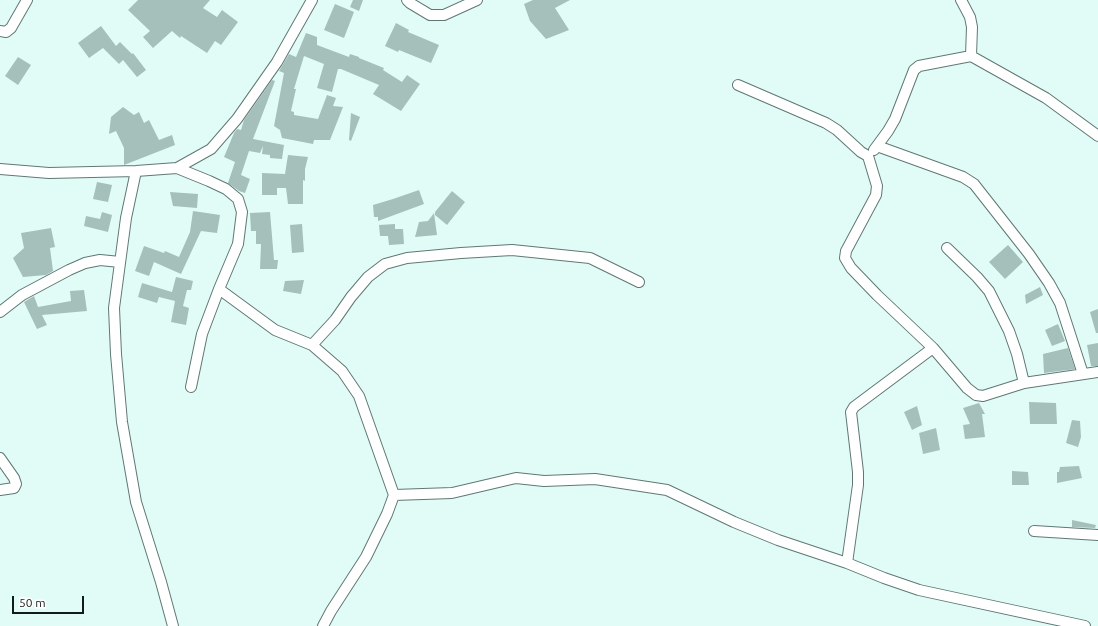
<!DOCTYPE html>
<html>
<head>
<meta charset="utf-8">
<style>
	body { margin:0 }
	#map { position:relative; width:1098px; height:626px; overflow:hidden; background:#e1fcf7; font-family:Ubuntu,sans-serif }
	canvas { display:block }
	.scale { position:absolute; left:12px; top:596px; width:72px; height:18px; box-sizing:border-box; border:2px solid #111b19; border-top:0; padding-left:5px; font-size:12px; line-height:14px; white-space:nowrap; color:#111b19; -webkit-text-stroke:3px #fff; paint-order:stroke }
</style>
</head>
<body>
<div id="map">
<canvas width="1098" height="626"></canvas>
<div class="scale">50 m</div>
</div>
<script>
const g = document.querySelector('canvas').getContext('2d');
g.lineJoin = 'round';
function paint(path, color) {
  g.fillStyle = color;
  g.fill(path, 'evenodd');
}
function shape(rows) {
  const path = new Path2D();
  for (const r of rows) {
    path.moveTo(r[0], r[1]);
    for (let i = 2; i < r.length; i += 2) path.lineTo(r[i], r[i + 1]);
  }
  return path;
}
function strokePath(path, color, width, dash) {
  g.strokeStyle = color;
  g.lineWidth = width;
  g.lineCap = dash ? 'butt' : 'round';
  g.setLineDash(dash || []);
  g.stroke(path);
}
paint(shape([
	[138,0,210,0,203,8,217,17,222,10,238,22,221,45,215,41,207,53,181,36,180,38,172,31,153,48,143,37,150,31,128,10],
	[353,0,363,0,359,11,350,7],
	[533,0,570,0,555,8,569,30,546,39,530,21,524,4],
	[335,4,354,12,344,38,324,30],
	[396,23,409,30,408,32,439,45,431,63,399,50,398,52,385,46],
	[101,26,116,46,120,42,132,54,133,53,146,70,137,77,123,60,119,64,103,48,89,58,78,43],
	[306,33,317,37,317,45,349,57,350,54,359,57,359,58,384,68,383,70,402,82,407,75,420,84,401,111,373,94,379,85,341,69,338,69,332,92,317,88,324,64,304,56,294,89,296,89,291,111,294,112,294,115,318,119,327,95,336,98,333,106,343,107,330,140,314,140,313,144,282,138,280,130,274,126,284,73,279,71,289,54,296,57],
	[18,57,31,65,18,85,5,76],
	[272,80,275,81,253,139,284,145,282,159,270,158,270,155,262,154,263,146,260,153,249,151,241,175,250,179,245,193,239,191,228,183,235,162,224,157,234,133,237,129,241,130,244,120],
	[123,107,134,115,139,112,144,123,149,120,159,140,172,135,175,145,124,165,124,148,116,131,109,134,111,117],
	[351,113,360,117,351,141,349,140],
	[288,155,308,157,305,169,305,181,303,180,303,204,288,204,286,188,277,188,277,195,262,195,262,173,285,174],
	[97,182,112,185,108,202,93,199],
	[419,190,424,204,378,221,378,217,374,217,373,205,393,199],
	[452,191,465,202,447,225,435,215,435,212],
	[170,192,198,194,197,208,173,206],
	[193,211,220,215,217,233,201,231,181,274,154,262,149,276,135,271,144,246,164,253,165,251,179,257,190,232],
	[102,212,112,215,108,232,84,226,86,216,100,219],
	[270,212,274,260,278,260,277,269,260,269,261,244,256,244,256,231,251,231,250,213],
	[434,213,437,235,415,237,419,222,428,221],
	[302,224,304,252,292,253,290,225],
	[395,224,395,229,403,229,404,244,389,245,388,236,380,236,379,225],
	[51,228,55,247,50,248,53,271,46,275,23,277,13,258,24,248,21,233],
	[1008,245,1023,262,1005,279,989,262],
	[176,277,193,281,191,290,187,290,183,306,189,308,186,325,171,322,175,301,159,297,157,303,138,297,142,283,172,292],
	[304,280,301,294,283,291,285,281],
	[1040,287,1043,295,1026,304,1025,295],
	[84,290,87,311,42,315,47,325,37,329,24,302,34,296,38,307,71,301,70,291],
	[1098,309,1098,333,1096,333,1090,312],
	[1058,324,1065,341,1052,346,1045,330],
	[1098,343,1098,366,1091,366,1087,345],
	[1068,348,1075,369,1044,373,1043,354],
	[1029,402,1056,403,1057,424,1030,424],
	[979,403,985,414,982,414,985,437,965,439,963,425,970,424,963,408],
	[917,406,922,425,912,430,904,412],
	[1072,420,1080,421,1081,437,1078,447,1066,443],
	[936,428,940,450,923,454,919,433],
	[1079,466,1082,478,1057,483,1057,472,1059,472,1060,467],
	[1012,471,1028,472,1029,485,1012,485],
	[1072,520,1096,525,1095,528,1072,527]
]), '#a5bfba');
const minor = shape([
	[407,0,410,3,430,15,444,15,477,0],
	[961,0,970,17,972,27,971,56],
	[0,31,6,32,11,28,27,0],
	[738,85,826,123,837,130,861,152,868,156,877,186,876,195,846,251,845,258,851,268,877,295,933,348,967,388,976,395,983,396,1024,383,1098,372],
	[877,146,963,177,974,184,1029,254,1049,283,1060,303,1083,374],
	[874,150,888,131,895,119,914,70,919,66,971,56,1046,98,1098,136],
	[177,168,209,181,226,189,238,199,242,212,238,244,219,289,275,330,312,345,342,371,359,396,394,495,387,514,366,557,331,611,323,626],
	[0,169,49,173,136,171,177,168,211,149,237,119,277,62,312,0],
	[136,171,126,218,114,308,116,354,122,422,136,502,161,582,173,626],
	[947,248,977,277,989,291,1009,331,1017,354,1024,383],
	[0,312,22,295,69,270,85,263,100,260,120,262],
	[312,345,335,320,351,297,368,277,385,264,407,258,461,253,512,250,590,258,639,282],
	[191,387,202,334,219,289],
	[0,458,14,478,16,484,14,488,0,490],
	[394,495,452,493,516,478,544,481,595,479,667,490,734,522,778,540,847,563,884,578,919,590,1085,626],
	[1034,531,1098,535],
	[847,563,858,485,858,472,851,412,854,407,933,348]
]);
strokePath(minor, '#607874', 12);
strokePath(minor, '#fff', 10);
</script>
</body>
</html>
